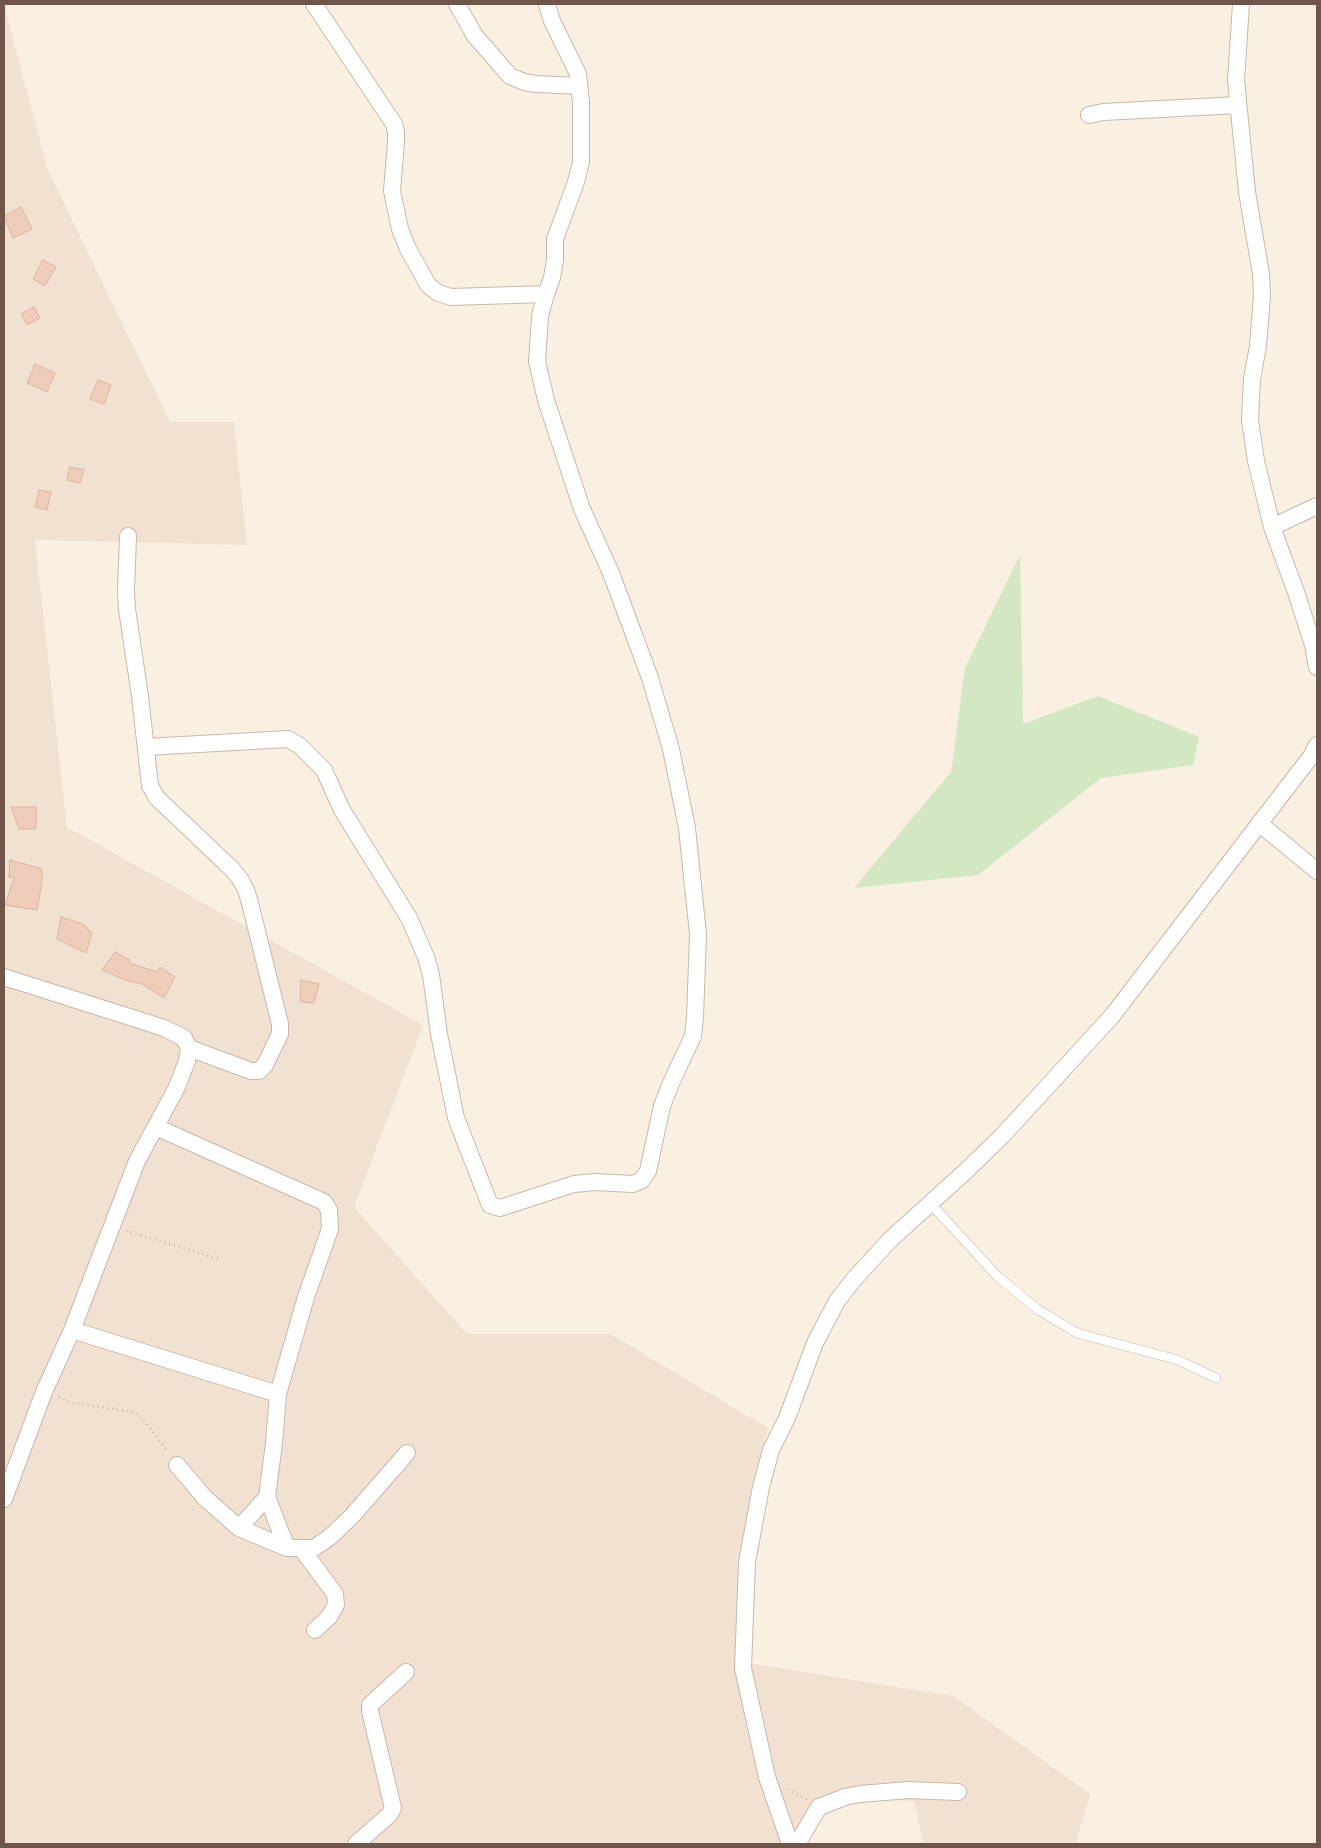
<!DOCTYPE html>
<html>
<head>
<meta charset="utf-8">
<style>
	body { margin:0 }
	#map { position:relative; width:1321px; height:1848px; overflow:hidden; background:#faf0e2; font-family:Manrope,sans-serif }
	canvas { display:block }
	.frame { position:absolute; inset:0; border:5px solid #70564a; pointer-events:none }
</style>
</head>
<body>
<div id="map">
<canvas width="1321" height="1848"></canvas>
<div class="frame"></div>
</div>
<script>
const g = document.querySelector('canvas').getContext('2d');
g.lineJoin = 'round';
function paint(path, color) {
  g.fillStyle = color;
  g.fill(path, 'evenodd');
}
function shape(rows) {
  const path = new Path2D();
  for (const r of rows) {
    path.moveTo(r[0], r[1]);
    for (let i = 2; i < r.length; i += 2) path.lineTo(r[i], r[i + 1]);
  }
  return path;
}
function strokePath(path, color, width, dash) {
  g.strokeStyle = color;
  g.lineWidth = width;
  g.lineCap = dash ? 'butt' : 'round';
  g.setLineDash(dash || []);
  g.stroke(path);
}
paint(shape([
	[4,4,47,168,170,422,234,422,247,545,35,540,67,827,423,1025,354,1207,467,1334,610,1334,768,1428,752,1485,743,1555,736,1661,953,1696,1090,1794,1076,1844,923,1844,914,1801,845,1798,821,1809,803,1844,4,1844]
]), '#f1e1d1');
paint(shape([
	[1020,555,1023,724,1098,696,1199,737,1193,765,1101,778,978,875,854,888,951,772,965,668]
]), '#d2e7c2');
const building = shape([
	[21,207,32,229,13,238,4,216,21,207],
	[43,260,56,267,45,286,33,279,43,260],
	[34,307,40,318,27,325,21,314,34,307],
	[35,364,55,373,47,392,27,383,35,364],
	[98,380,111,385,104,404,90,399,98,380],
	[70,467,84,470,80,483,67,480,70,467],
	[39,490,51,492,47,510,35,507,39,490],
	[11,807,36,807,36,829,19,829,11,807],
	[10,860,42,869,42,881,37,910,5,905,14,878,9,877,10,860],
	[61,917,83,924,92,933,86,953,57,939,61,917],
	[115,952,130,960,129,963,157,972,160,967,175,977,164,998,142,984,125,980,102,970,115,952],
	[301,980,319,984,314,1003,300,1002,301,980]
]);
paint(building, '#eecebb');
strokePath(building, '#dfb49d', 1);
const service = shape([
	[931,1204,997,1276,1037,1309,1077,1333,1178,1360,1216,1378]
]);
const minor = shape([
	[314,4,394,124,396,132,396,142,392,191,400,229,408,249,428,285,438,293,451,297,546,294],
	[457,4,475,36,510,76,524,82,536,84,579,86],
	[1241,4,1236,80,1247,192,1261,274,1262,296,1258,346,1252,379,1250,420,1256,461,1272,527,1296,592,1313,645,1317,667],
	[1089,115,1103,112,1238,105],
	[1272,527,1317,506],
	[128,536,126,591,127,609,140,696,150,786,157,798,232,869,240,879,246,890,250,903,280,1024,280,1034,265,1065,259,1071,251,1071,189,1048],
	[146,747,288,739,300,746,324,770,342,810,409,918,426,957,431,975,439,1034,456,1118,490,1205,500,1208,574,1184,595,1182,633,1184,642,1180,648,1171,662,1106,671,1083,693,1036,695,1018,698,934,687,828,671,749,650,678,611,573,582,509,546,400,537,361,540,316,546,294,552,278,555,260,555,239,576,182,581,162,581,102,578,74,552,21,547,4],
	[1259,823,1317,871],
	[4,977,164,1028,184,1038,189,1048,187,1061,176,1089,137,1161,72,1330,44,1392,4,1499],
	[156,1127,324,1202,329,1210,330,1229,306,1297,278,1394,274,1443,267,1497,287,1548],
	[72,1330,278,1394],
	[177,1465,205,1498,239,1528,287,1548,314,1548,330,1537,352,1516,407,1453],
	[239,1528,267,1497],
	[301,1548,335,1594,336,1605,329,1617,315,1630],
	[356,1844,389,1815,393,1808,370,1711,370,1705,406,1672],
	[790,1844,767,1777,743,1668,747,1562,761,1487,771,1450,787,1418,815,1343,837,1301,855,1278,891,1239,967,1170,1003,1135,1112,1016,1312,755,1317,745],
	[797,1844,819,1807,845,1797,860,1794,909,1790,958,1792]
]);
strokePath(service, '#cab7a9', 10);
strokePath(minor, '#cab7a9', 18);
strokePath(shape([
	[126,1231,220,1259],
	[59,1397,73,1403,135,1412,147,1424,168,1452],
	[788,1789,807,1800]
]), '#d2b19f', 2.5, [1, 4]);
strokePath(service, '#fff', 9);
strokePath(minor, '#fff', 16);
</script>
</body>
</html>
